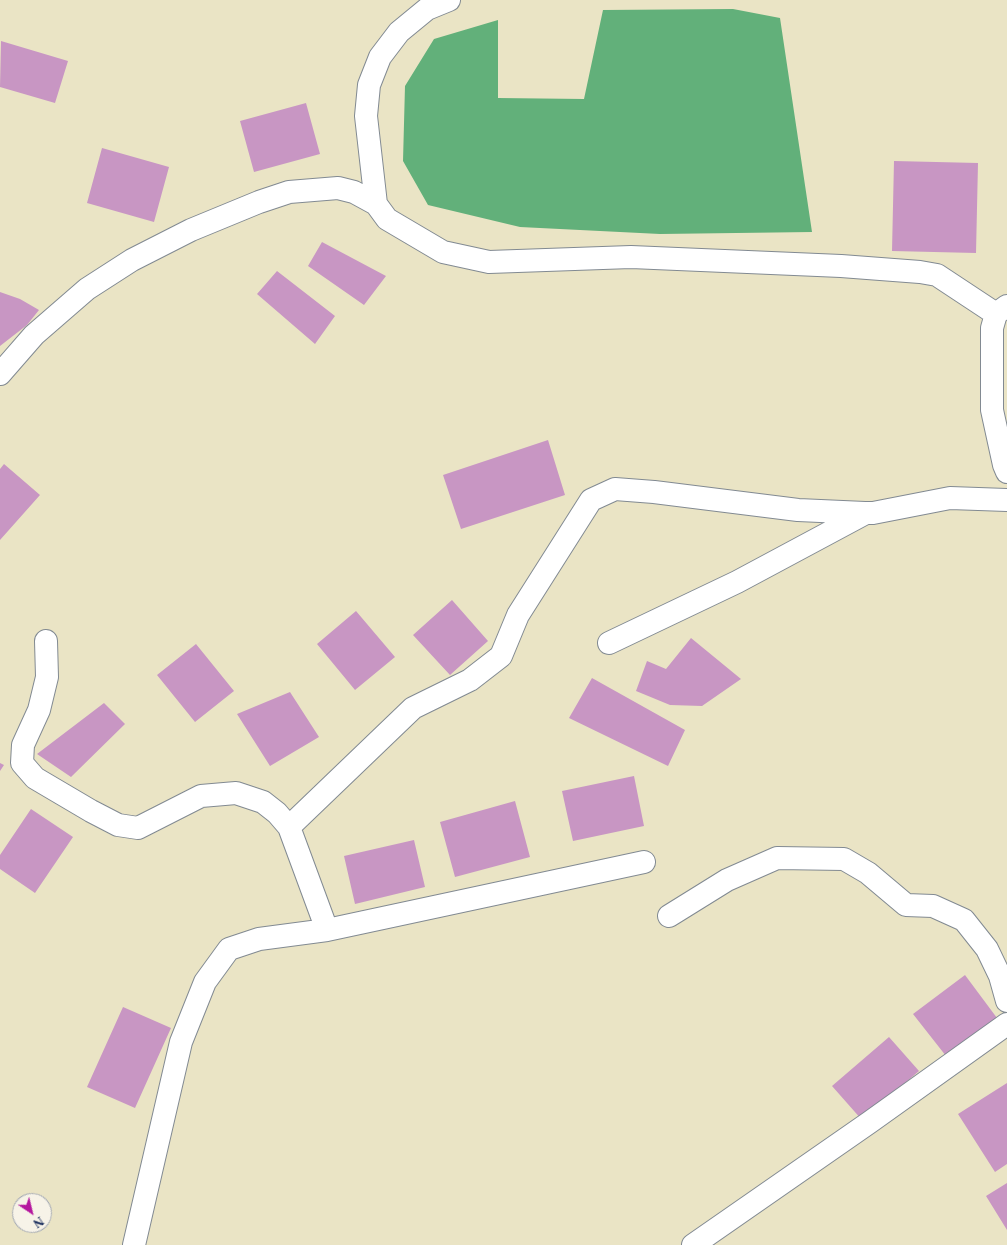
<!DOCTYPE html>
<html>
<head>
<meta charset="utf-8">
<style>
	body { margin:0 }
	#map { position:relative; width:1007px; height:1245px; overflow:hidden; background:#eae4c5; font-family:"Libre Caslon Text",serif }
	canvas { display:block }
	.north { position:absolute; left:12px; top:1193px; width:40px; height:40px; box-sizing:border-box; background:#f7f3e8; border:1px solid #9fa5b1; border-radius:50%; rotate:145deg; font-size:11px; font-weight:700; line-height:16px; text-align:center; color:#1b2f5e }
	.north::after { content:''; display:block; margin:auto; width:14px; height:18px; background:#b5179e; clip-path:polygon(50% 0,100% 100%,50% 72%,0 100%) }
</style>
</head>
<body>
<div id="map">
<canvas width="1007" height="1245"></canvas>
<div class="north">N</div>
</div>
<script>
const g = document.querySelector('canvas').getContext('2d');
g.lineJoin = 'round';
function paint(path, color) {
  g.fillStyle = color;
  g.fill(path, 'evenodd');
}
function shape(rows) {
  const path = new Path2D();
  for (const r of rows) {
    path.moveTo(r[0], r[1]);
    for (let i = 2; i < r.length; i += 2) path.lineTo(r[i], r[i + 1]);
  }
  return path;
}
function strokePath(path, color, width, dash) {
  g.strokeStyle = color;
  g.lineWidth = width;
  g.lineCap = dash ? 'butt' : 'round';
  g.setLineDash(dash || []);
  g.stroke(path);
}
paint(shape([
	[733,9,780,18,812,232,660,234,520,227,428,205,403,161,405,86,434,39,498,20,498,98,584,99,603,10]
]), '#62b07a');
paint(shape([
	[1,41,68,61,55,103,0,87],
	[306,103,320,154,254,172,240,121],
	[102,148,169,167,154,222,87,203],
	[894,161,978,163,976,253,892,251],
	[322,242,386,276,364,305,308,266],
	[277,271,335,316,315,344,257,294],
	[0,292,20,299,39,310,27,325,0,346],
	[548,440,565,495,461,529,443,475],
	[4,464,40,495,0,540,0,469],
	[452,600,488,641,450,675,413,635],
	[356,611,395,657,355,690,317,644],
	[691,638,741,679,702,706,670,705,636,691,647,661,666,669],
	[196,644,234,691,195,722,157,675],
	[592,678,685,730,668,766,569,718],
	[290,692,319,737,270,766,237,714],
	[104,703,125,724,71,777,37,754],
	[0,763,4,765,0,771],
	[634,776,644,826,573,841,562,791],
	[515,801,530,857,455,877,440,822],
	[31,809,73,837,35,893,0,869,0,855],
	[414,840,425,887,355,904,344,856],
	[965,975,997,1018,946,1056,913,1014],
	[123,1007,171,1028,135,1108,87,1087],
	[889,1037,919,1071,862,1120,832,1086],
	[1007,1083,1007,1164,995,1172,958,1114],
	[1007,1183,1007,1230,986,1196]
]), '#c896c3');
const minor = shape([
	[449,0,427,9,399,32,380,57,369,85,366,116,376,204,387,219,443,252,489,262,631,257,841,266,920,272,937,275,996,314],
	[1007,306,996,314,992,328,992,410,1004,465,1007,472],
	[0,374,34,335,87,289,132,260,191,230,259,202,289,192,338,188,354,192,376,204],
	[46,641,47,677,39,710,23,745,22,763,35,778,91,811,118,825,138,828,201,796,236,793,263,802,277,813,289,827,327,930],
	[609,643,737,582,864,514],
	[289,827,413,708,470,680,501,656,518,615,591,500,615,489,654,492,798,510,865,513,873,513,950,498,1007,500],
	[669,916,727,880,777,858,844,859,868,873,906,905,933,906,964,920,987,949,1000,976,1007,1001],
	[134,1245,181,1042,205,982,229,949,259,939,327,930,644,862],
	[693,1245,870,1122,1007,1024]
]);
strokePath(minor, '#828a92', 24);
strokePath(minor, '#fff', 22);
</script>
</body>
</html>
